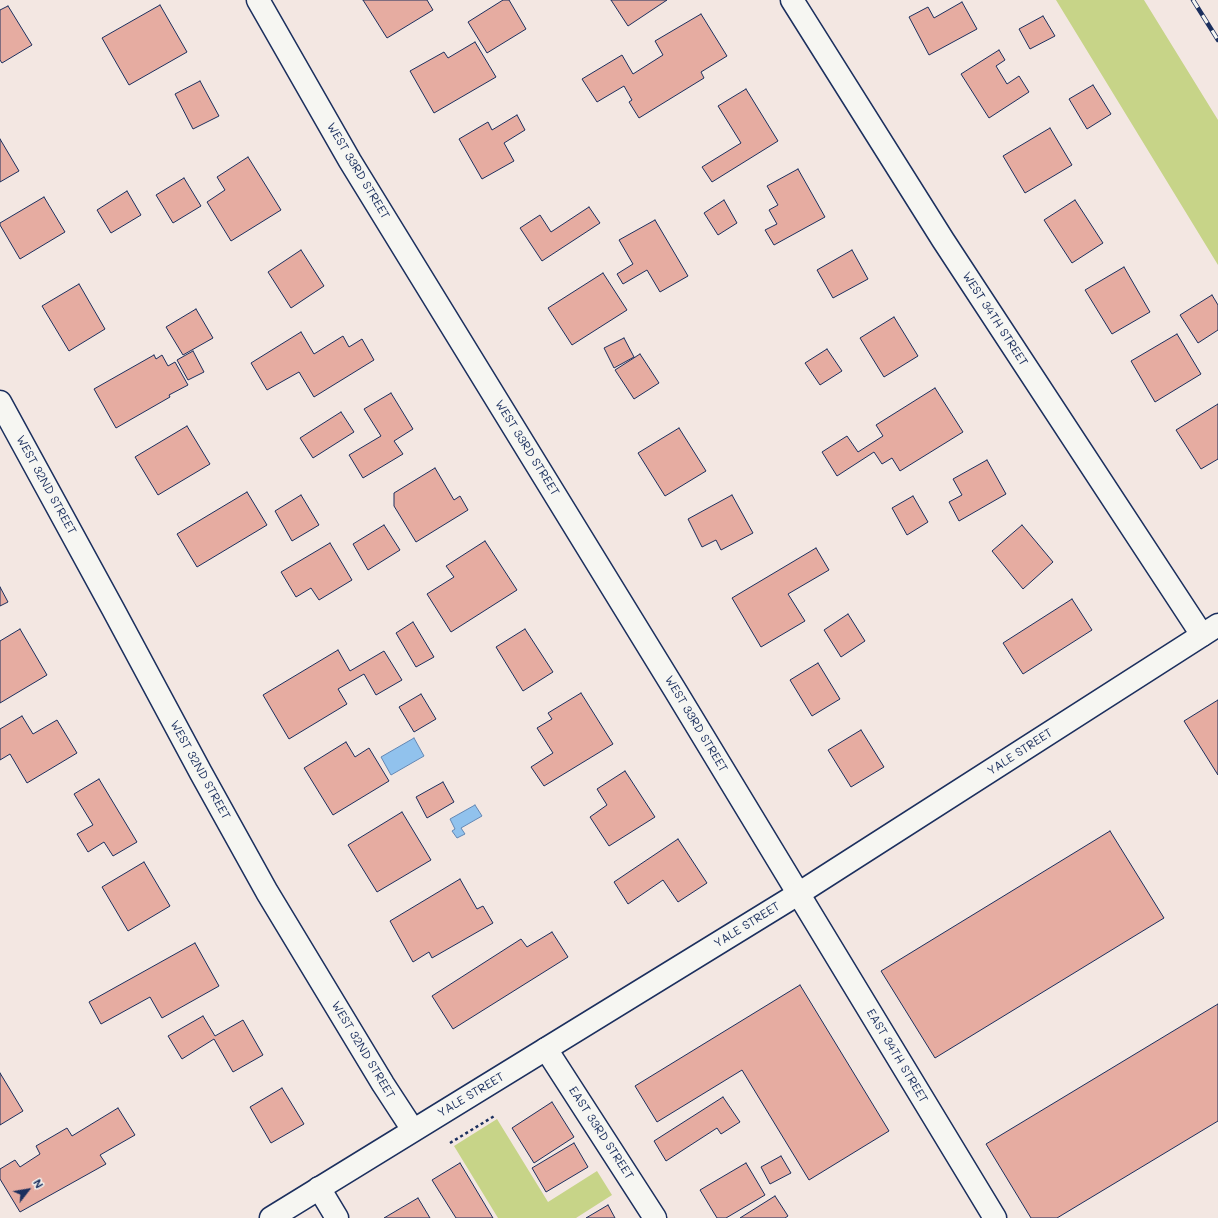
<!DOCTYPE html>
<html>
<head>
<meta charset="utf-8">
<style>
	body { margin:0 }
	#map { position:relative; width:1218px; height:1218px; overflow:hidden; background:#f3e7e2; font-family:Mali,sans-serif }
	canvas { display:block }
	.north { position:absolute; left:8px; top:1170px; width:40px; height:40px; -webkit-text-stroke:3px #f6f6f2; paint-order:stroke; rotate:59deg; font-size:11px; font-weight:700; line-height:16px; text-align:center; color:#1b2f5e }
	.north::after { content:''; display:block; margin:auto; width:14px; height:18px; background:#1b2f5e; clip-path:polygon(50% 0,100% 100%,50% 72%,0 100%) }
</style>
</head>
<body>
<div id="map">
<canvas width="1218" height="1218"></canvas>
<div class="north">N</div>
</div>
<script>
const g = document.querySelector('canvas').getContext('2d');
g.lineJoin = 'round';
function paint(path, color) {
  g.fillStyle = color;
  g.fill(path, 'evenodd');
}
function shape(rows) {
  const path = new Path2D();
  for (const r of rows) {
    path.moveTo(r[0], r[1]);
    for (let i = 2; i < r.length; i += 2) path.lineTo(r[i], r[i + 1]);
  }
  return path;
}
function strokePath(path, color, width, dash) {
  g.strokeStyle = color;
  g.lineWidth = width;
  g.lineCap = dash ? 'butt' : 'round';
  g.setLineDash(dash || []);
  g.stroke(path);
}
function label(font, color, halo, rows, align = 'center') {
  g.font = font + ' Mali,sans-serif';
  g.lineWidth = 3.5;
  g.setLineDash([]);
  g.textBaseline = 'middle';
  g.strokeStyle = halo;
  g.fillStyle = color;
  for (const [text, x, y, turn = 0] of rows) {
    g.save();
    g.translate(x, y);
    g.rotate((+turn || 0) * Math.PI / 180);
    g.textAlign = isNaN(turn) ? turn : align;
    if (halo) g.strokeText(text, 0, 0);
    g.fillText(text, 0, 0);
    g.restore();
  }
}
paint(shape([
	[1056,0,1144,0,1218,120,1218,265],
	[497,1119,548,1202,597,1171,612,1195,576,1218,498,1218,454,1146]
]), '#c7d488');
const water = shape([
	[414,738,424,756,391,775,381,757,414,738],
	[475,805,482,816,461,828,465,834,457,838,452,831,455,829,450,819,475,805]
]);
paint(water, '#91c2ed');
strokePath(water, '#6287b4', 1);
const building = shape([
	[363,0,427,0,433,10,387,38,363,0],
	[503,0,509,0,526,29,487,53,468,22,503,0],
	[611,0,667,0,628,26,611,0],
	[962,2,977,29,929,55,909,17,928,7,934,18,962,2],
	[160,5,187,52,129,85,102,38,160,5],
	[8,6,32,45,2,63,0,60,0,10,8,6],
	[701,14,727,56,701,72,704,78,639,118,629,102,632,100,624,86,597,102,582,79,622,55,633,74,663,55,655,41,701,14],
	[1043,16,1055,36,1030,49,1019,29,1043,16],
	[475,42,496,77,434,113,410,71,444,52,448,58,475,42],
	[999,50,1005,60,996,66,1007,84,1019,76,1029,92,989,118,961,74,999,50],
	[200,81,219,116,193,129,175,94,200,81],
	[1093,85,1111,114,1087,129,1069,99,1093,85],
	[746,89,778,141,712,182,702,167,741,143,718,106,746,89],
	[517,115,525,130,504,143,514,161,482,179,459,139,488,122,492,130,517,115],
	[1050,128,1072,165,1025,193,1003,156,1050,128],
	[0,139,19,171,0,182,0,139],
	[248,157,281,210,231,241,207,202,225,190,217,177,248,157],
	[798,169,825,217,774,245,765,230,777,224,769,210,778,205,767,186,798,169],
	[184,178,201,206,173,223,156,195,184,178],
	[127,191,141,215,111,233,97,210,127,191],
	[44,197,65,232,20,259,0,225,0,223,44,197],
	[724,200,737,223,718,235,704,213,724,200],
	[1075,200,1103,243,1072,263,1044,220,1075,200],
	[589,207,600,223,542,261,520,228,540,215,551,232,589,207],
	[655,220,688,276,660,292,647,270,623,284,617,274,633,264,619,240,655,220],
	[301,250,324,286,291,308,268,272,301,250],
	[852,250,868,279,833,298,817,270,852,250],
	[1124,267,1150,312,1112,334,1085,290,1124,267],
	[603,273,627,310,572,345,548,308,603,273],
	[79,284,105,329,69,351,42,306,79,284],
	[1212,295,1218,305,1218,330,1198,343,1180,315,1212,295],
	[196,309,213,338,183,355,166,327,196,309],
	[894,317,918,356,884,377,860,338,894,317],
	[301,332,314,354,343,336,349,347,362,339,374,360,314,397,299,372,267,390,251,363,301,332],
	[1177,334,1201,374,1155,402,1131,361,1177,334],
	[624,338,634,357,614,368,604,348,624,338],
	[827,349,842,371,820,385,805,363,827,349],
	[193,351,204,372,188,380,177,360,193,351],
	[640,354,659,383,634,399,615,370,640,354],
	[154,355,156,359,162,355,168,366,175,362,188,385,169,395,170,397,116,428,94,389,154,355],
	[935,388,963,432,900,471,892,458,882,464,874,452,837,476,822,452,847,436,858,452,883,436,876,425,935,388],
	[391,393,413,429,394,441,403,454,363,478,349,455,381,436,364,409,391,393],
	[1218,404,1218,459,1201,469,1176,430,1218,404],
	[341,412,354,432,313,458,300,438,341,412],
	[187,426,210,464,158,495,135,457,187,426],
	[679,428,706,471,665,496,638,453,679,428],
	[987,460,1006,494,959,521,949,502,962,495,953,479,987,460],
	[435,468,454,500,460,496,468,510,416,542,394,506,394,493,435,468],
	[247,492,267,525,197,567,177,534,247,492],
	[301,495,319,525,292,541,275,511,301,495],
	[732,495,753,533,721,550,716,540,702,547,688,519,732,495],
	[913,496,928,522,907,535,892,508,913,496],
	[384,525,400,550,368,570,353,544,384,525],
	[1022,525,1053,562,1023,589,992,551,1022,525],
	[485,541,517,590,451,632,427,594,454,577,446,566,485,541],
	[330,543,352,580,319,600,311,588,296,597,281,572,330,543],
	[816,548,829,570,788,594,805,621,761,647,732,598,816,548],
	[0,587,8,602,0,606,0,587],
	[1072,599,1092,630,1023,674,1003,643,1072,599],
	[848,614,865,641,841,657,824,630,848,614],
	[413,622,434,657,416,667,396,633,413,622],
	[20,629,47,675,0,703,0,641,20,629],
	[525,629,553,672,523,691,496,647,525,629],
	[338,650,350,671,384,651,402,680,376,695,364,674,338,689,347,704,289,739,263,695,338,650],
	[818,663,840,699,812,716,790,680,818,663],
	[581,693,613,744,544,786,531,767,553,753,537,728,552,719,548,713,581,693],
	[421,694,436,719,414,732,399,707,421,694],
	[1218,700,1218,775,1184,721,1218,700],
	[22,716,33,734,57,720,77,753,27,783,10,754,0,760,0,729,22,716],
	[861,730,884,767,851,787,828,750,861,730],
	[346,742,355,757,369,748,389,781,333,815,304,768,346,742],
	[625,771,655,817,609,846,590,817,607,805,597,789,625,771],
	[99,779,137,842,113,856,104,842,88,852,77,834,93,825,74,794,99,779],
	[443,782,454,802,427,818,416,797,443,782],
	[402,812,431,860,377,892,348,845,402,812],
	[1110,831,1164,918,935,1058,881,971,1110,831],
	[678,839,707,883,678,902,663,880,628,904,614,882,678,839],
	[144,862,170,906,128,931,102,887,144,862],
	[460,879,477,909,483,906,493,923,432,958,429,952,413,962,390,921,460,879],
	[552,932,568,957,453,1029,432,996,521,939,527,947,552,932],
	[195,943,219,986,162,1018,150,997,101,1024,89,1002,195,943],
	[800,985,889,1131,809,1180,742,1070,657,1122,635,1086,800,985],
	[1218,1004,1218,1121,1057,1218,1031,1218,986,1144,1218,1004],
	[203,1016,215,1036,243,1020,263,1055,233,1072,214,1039,182,1059,168,1036,203,1016],
	[0,1073,23,1111,0,1125,0,1073],
	[282,1088,304,1124,271,1143,250,1107,282,1088],
	[723,1097,740,1122,721,1134,717,1128,666,1161,654,1141,723,1097],
	[552,1102,574,1137,534,1163,512,1128,552,1102],
	[118,1108,135,1135,100,1155,106,1164,20,1212,0,1179,0,1169,15,1160,20,1167,40,1154,36,1146,67,1128,72,1136,118,1108],
	[574,1143,588,1167,546,1192,532,1168,574,1143],
	[781,1156,791,1173,770,1184,761,1167,781,1156],
	[460,1163,493,1218,456,1218,432,1180,460,1163],
	[746,1163,765,1195,726,1218,717,1218,700,1190,746,1163],
	[775,1196,788,1216,785,1218,740,1218,775,1196],
	[418,1198,430,1218,384,1218,418,1198],
	[608,1205,615,1218,586,1218,608,1205]
]);
paint(building, '#e6aca1');
strokePath(building, '#1b2f5e', 1);
const street = shape([
	[258,0,350,161,675,690,995,1218],
	[792,0,943,240,1202,635],
	[0,402,113,609,201,773,267,892,383,1084,413,1130],
	[546,1049,655,1218],
	[319,1188,337,1218]
]);
const secondary = shape([
	[271,1218,798,894,1218,625]
]);
strokePath(street, '#1b2f5e', 25);
strokePath(secondary, '#1b2f5e', 25);
strokePath(shape([
	[450,1143,496,1115]
]), '#1b2f5e', 2.5, [3, 3]);
strokePath(street, '#f6f6f2', 22);
strokePath(secondary, '#f6f6f2', 22);
const rail = shape([
	[1193,0,1218,40]
]);
strokePath(rail, '#1b2f5e', 4.5);
strokePath(rail, '#f6f6f2', 3, [9]);
label('12px', '#1b2f5e', '#f6f6f2', [
	["WEST 33RD STREET",358,171,59],
	["WEST 34TH STREET",995,319,57],
	["WEST 33RD STREET",527,448,58],
	["WEST 32ND STREET",46,485,61],
	["WEST 33RD STREET",696,724,59],
	["YALE STREET",1020,752,-33],
	["WEST 32ND STREET",200,770,61],
	["YALE STREET",747,925,-32],
	["WEST 32ND STREET",363,1050,59],
	["EAST 34TH STREET",897,1056,59],
	["YALE STREET",471,1095,-31],
	["EAST 33RD STREET",601,1133,57]
]);
</script>
</body>
</html>
